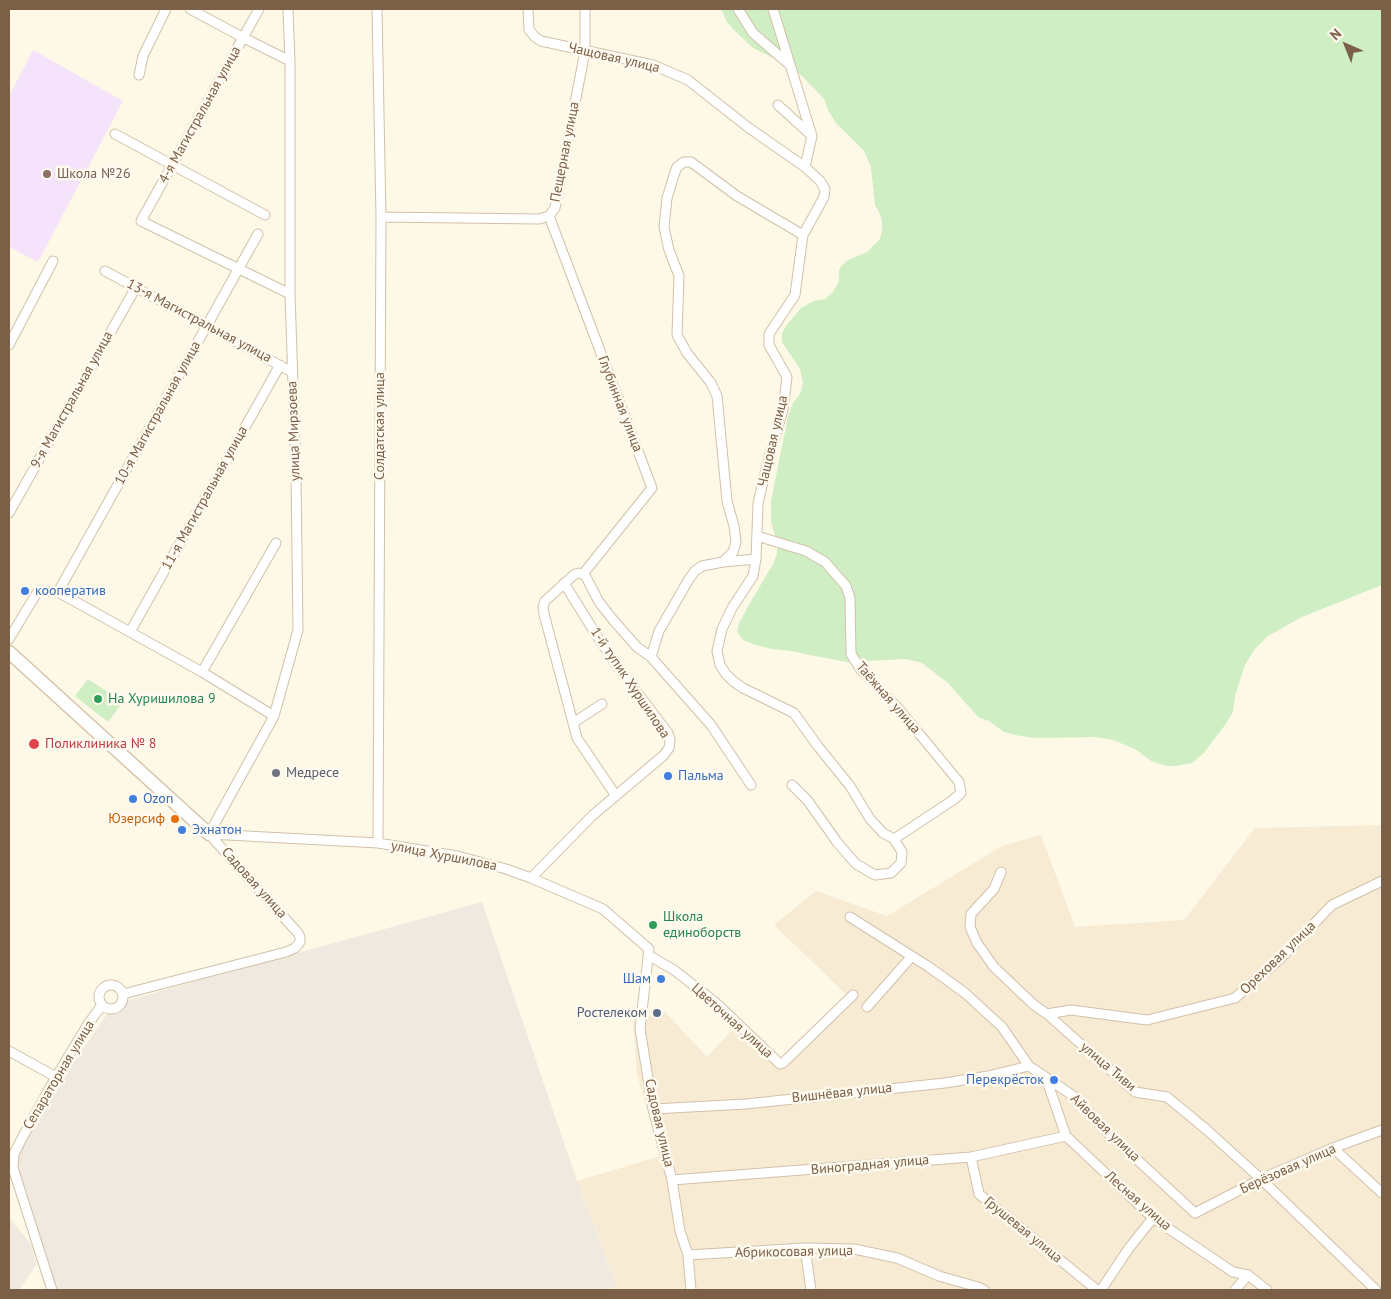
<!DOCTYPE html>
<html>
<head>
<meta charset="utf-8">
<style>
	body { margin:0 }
	#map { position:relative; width:1391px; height:1299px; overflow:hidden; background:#fef8e6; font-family:"PT Sans",sans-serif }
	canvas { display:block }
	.frame { position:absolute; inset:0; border:10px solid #7b6047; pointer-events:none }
	.north { position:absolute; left:1321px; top:20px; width:50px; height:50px; -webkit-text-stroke:4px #fffaef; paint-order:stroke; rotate:316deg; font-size:14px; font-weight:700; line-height:20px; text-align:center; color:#7b6047 }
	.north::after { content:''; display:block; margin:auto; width:18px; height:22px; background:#7b6047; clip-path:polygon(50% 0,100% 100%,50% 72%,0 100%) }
</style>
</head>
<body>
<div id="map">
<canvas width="1391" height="1299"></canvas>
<div class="frame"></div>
<div class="north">N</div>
</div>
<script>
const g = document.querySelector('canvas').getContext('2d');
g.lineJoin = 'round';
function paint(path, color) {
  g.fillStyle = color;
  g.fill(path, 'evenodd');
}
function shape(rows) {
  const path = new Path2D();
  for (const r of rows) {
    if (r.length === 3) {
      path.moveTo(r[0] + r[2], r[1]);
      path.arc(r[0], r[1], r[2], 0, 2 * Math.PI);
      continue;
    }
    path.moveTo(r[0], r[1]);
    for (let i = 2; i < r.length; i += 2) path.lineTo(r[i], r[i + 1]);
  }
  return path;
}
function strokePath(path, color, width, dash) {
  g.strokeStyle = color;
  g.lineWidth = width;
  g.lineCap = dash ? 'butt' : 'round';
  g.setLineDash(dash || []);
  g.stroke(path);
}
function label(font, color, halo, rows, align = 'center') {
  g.font = font + ' "PT Sans",sans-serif';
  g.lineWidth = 5;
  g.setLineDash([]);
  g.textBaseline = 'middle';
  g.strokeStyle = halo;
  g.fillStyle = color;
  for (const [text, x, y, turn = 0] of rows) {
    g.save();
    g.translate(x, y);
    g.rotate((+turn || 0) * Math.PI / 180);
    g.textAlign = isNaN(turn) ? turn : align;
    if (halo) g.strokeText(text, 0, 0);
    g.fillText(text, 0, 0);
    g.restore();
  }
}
paint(shape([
	[1382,825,1382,1290,605,1290,617,1285,577,1181,661,1156,637,1074,633,1020,665,1012,707,1057,733,1029,779,1064,848,996,774,925,816,891,887,916,1002,846,1041,835,1075,927,1184,920,1255,828]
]), '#f7ebd4');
paint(shape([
	[482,902,577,1181,617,1286,605,1290,55,1290,9,1156,114,1004],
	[9,1218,31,1244,37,1264,19,1290,9,1290]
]), '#efe9e0');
paint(shape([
	[33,50,123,101,38,262,9,247,9,96]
]), '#f5e3fb');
paint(shape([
	[721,9,1382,9,1382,585,1302,617,1268,636,1254,650,1245,665,1235,696,1233,712,1225,725,1203,754,1192,763,1176,766,1166,766,1151,761,1135,749,1113,740,1096,737,1035,738,1015,735,1004,732,989,721,978,717,948,683,922,663,906,659,847,662,810,655,791,651,772,649,756,645,743,640,737,632,739,623,750,603,773,564,777,554,777,544,771,521,771,501,788,416,793,403,800,394,803,383,800,369,782,342,782,333,786,326,801,308,814,301,825,299,833,292,839,281,839,271,841,266,848,260,867,252,880,239,882,231,882,222,880,214,875,205,871,167,864,151,836,123,829,112,824,99,803,77,793,68,753,48,735,31,727,22],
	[88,679,123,702,108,722,75,696]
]), '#d0eec3');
const street = shape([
	[190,9,244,38,290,61],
	[259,9,141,221,290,294],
	[377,9,381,217,378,843],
	[528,9,529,30,535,37,541,41,653,65,688,80,749,128,805,167,820,181,825,189,824,197,803,235,795,295,769,334,769,345,787,377,783,410,770,453,758,503,756,559,753,576,732,608,722,629,717,651,720,665,726,674,733,681,743,688,794,713,817,745,850,786,870,819,883,833,894,839],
	[738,9,753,33,790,65],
	[773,9,812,136],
	[139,75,143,56,166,9],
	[778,105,812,136,805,167],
	[115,134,265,215],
	[549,216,652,488,583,574],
	[381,217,539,219,549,216,555,208,585,51,585,9],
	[105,271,292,372],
	[9,345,53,261],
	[9,513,136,287],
	[757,536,806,551,825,562,846,586,850,598,851,654,861,670,898,708,959,782,961,793,953,800,894,839],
	[723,562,756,559],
	[58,592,258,234],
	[130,632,280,365],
	[9,639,38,591,58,592,202,672,274,716],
	[202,672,276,543],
	[573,723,602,704],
	[751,785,711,725,651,657,659,631,689,579,695,571,702,566,723,562,733,552,736,542,734,526,727,501,717,396,711,383,687,353,677,335,679,276,669,250,664,227,667,198,674,175,677,167,684,162,691,162,737,196,803,235],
	[792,785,808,801,837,842,856,864,875,875,891,873,901,863,902,852,894,839],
	[616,796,577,738,544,614,543,607,545,601,575,574,579,573,583,574,586,577,599,602,614,621,637,647,651,657],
	[209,834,274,716,298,630,296,474,290,294,290,61,288,9],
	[209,834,378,843,457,856,506,869,531,878,603,909,649,949,640,1029,653,1109,672,1180,680,1231,688,1255,691,1290],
	[1001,872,994,889,971,914,970,927,977,943,994,967,1034,1005,1047,1014,1135,1092,1167,1097,1207,1130,1261,1179,1376,1290],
	[531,878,593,815,664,755,669,748,670,740,668,733,617,666,597,636,564,583],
	[850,917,929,967,965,993,1002,1027,1029,1066,1072,1095,1108,1133,1195,1213,1261,1179,1333,1148,1382,1130],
	[648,955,674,970,715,1002,780,1064,783,1063,853,995],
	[111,997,12],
	[123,994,286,952,295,948,300,942,300,937,298,933,209,834],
	[867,1007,912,956],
	[1047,1014,1071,1010,1147,1020,1235,998,1281,958,1332,905,1382,881],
	[9,1051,56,1077],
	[1046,1078,1066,1136,1153,1218,1233,1272,1248,1275,1267,1290],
	[653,1109,746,1104,945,1083,988,1076,1029,1066],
	[1333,1148,1382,1193],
	[971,1157,979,1194,1097,1290],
	[672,1180,971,1157,1066,1136],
	[805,1248,811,1290],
	[688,1255,805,1248,854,1249,897,1258,939,1276,978,1287,984,1290],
	[52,1290,13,1168,14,1154,22,1138,56,1077,88,1024,102,1005],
	[1101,1290,1129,1248,1153,1218],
	[1235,1290,1248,1275]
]);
const secondary = shape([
	[9,652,209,834]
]);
strokePath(street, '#d2c0aa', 11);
strokePath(secondary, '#d8c3aa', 15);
strokePath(street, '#fff', 9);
strokePath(secondary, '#fff', 12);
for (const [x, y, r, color] of [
	[47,174,5,"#8d6e63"],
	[25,591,5,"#3f7fe0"],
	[98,699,5,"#2e9e5b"],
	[34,744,6,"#e0444e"],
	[276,773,5,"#6b7280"],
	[668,776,5,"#3f7fe0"],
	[133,799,5,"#3f7fe0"],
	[175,819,5,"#e8710a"],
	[182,830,5,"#3f7fe0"],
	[653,925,5,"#2e9e5b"],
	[661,979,5,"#3f7fe0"],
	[657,1013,5,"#5c6f8a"],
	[1054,1080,5,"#3f7fe0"]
]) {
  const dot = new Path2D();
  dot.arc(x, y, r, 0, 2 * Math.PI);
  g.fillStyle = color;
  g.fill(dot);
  strokePath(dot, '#fffaef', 2);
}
label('14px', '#7b6047', '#fffaef', [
	["Чащовая улица",614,58,13],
	["4-я Магистральная улица",200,115,-61],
	["Пещерная улица",565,152,-79],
	["13-я Магистральная улица",199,321,28],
	["9-я Магистральная улица",72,400,-61],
	["Глубинная улица",620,404,69],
	["10-я Магистральная улица",158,413,-61],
	["Солдатская улица",380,426,-90],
	["улица Мирзоева",294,431,-92],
	["Чащовая улица",773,441,-77],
	["11-я Магистральная улица",205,498,-61],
	["1-й тупик Хуршилова",630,683,56],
	["Таёжная улица",888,698,49],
	["улица Хуршилова",444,856,11],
	["Садовая улица",254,883,48],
	["Ореховая улица",1278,958,-44],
	["Цветочная улица",732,1021,42],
	["улица Тиви",1108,1067,40],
	["Сепараторная улица",59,1075,-59],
	["Вишнёвая улица",842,1093,-6],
	["Садовая улица",659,1123,77],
	["Айвовая улица",1105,1128,44],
	["Виноградная улица",870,1165,-5],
	["Берёзовая улица",1288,1169,-24],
	["Лесная улица",1138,1201,41],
	["Грушевая улица",1023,1230,39],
	["Абрикосовая улица",794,1252,-1]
]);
label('14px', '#785e54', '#fffaef', [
	["Школа №26",57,174]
], 'left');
label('14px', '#366cbe', '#fffaef', [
	["кооператив",35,591],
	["Пальма",678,776],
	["Ozon",143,799],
	["Эхнатон",192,830],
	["Шам",651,979,"right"],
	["Перекрёсток",1044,1080,"right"]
], 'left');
label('14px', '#27864d', '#fffaef', [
	["На Хуришилова 9",108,699],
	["Школа",663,917],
	["единоборств",663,933]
], 'left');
label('14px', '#be3a42', '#fffaef', [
	["Поликлиника № 8",45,744]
], 'left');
label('14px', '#5b616d', '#fffaef', [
	["Медресе",286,773]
], 'left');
label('14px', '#c56008', '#fffaef', [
	["Юзерсиф",165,819]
], 'right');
label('14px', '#4e5e75', '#fffaef', [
	["Ростелеком",647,1013]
], 'right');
</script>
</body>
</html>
